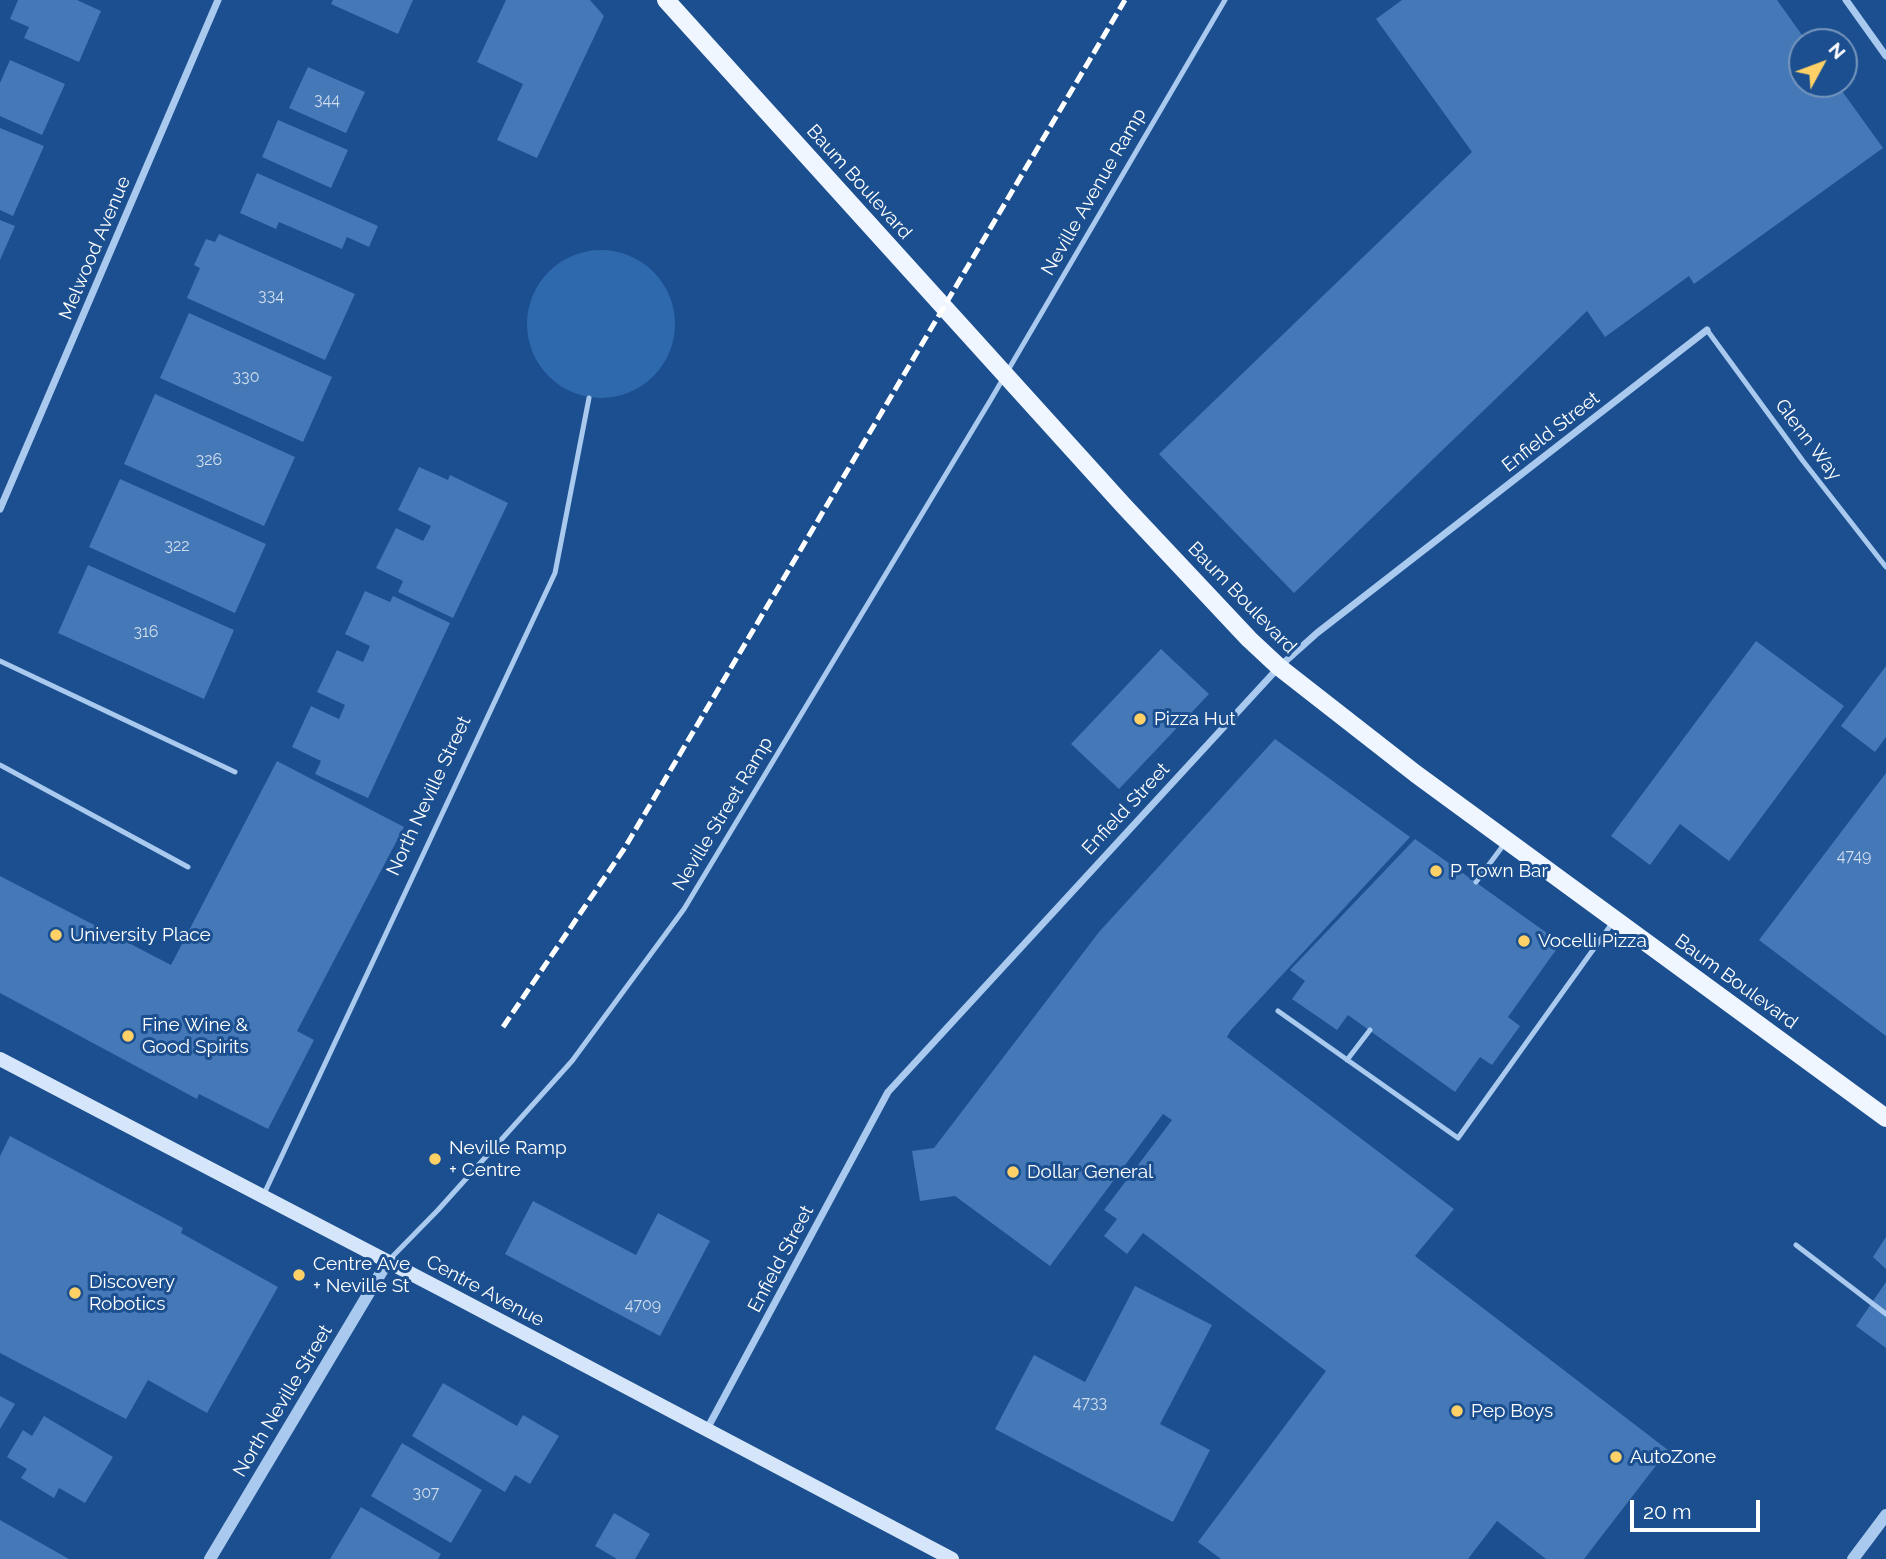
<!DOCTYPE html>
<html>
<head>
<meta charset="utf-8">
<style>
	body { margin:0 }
	#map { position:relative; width:1886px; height:1559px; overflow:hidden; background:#1b4f8f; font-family:Raleway,sans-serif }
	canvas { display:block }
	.north { position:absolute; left:1788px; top:28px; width:70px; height:70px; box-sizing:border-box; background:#1b4f8f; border:2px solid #7695bc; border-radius:50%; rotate:49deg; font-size:19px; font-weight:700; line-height:28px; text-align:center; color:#fff }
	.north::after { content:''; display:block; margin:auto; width:24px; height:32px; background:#ffd166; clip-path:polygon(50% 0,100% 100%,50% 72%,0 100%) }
	.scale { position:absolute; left:1630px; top:1500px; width:130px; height:32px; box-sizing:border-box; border:4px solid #fff; border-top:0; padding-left:9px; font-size:21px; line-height:24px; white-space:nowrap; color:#fff; -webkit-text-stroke:5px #1b4f8f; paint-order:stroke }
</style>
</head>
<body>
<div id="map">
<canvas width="1886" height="1559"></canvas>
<div class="north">N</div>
<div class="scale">20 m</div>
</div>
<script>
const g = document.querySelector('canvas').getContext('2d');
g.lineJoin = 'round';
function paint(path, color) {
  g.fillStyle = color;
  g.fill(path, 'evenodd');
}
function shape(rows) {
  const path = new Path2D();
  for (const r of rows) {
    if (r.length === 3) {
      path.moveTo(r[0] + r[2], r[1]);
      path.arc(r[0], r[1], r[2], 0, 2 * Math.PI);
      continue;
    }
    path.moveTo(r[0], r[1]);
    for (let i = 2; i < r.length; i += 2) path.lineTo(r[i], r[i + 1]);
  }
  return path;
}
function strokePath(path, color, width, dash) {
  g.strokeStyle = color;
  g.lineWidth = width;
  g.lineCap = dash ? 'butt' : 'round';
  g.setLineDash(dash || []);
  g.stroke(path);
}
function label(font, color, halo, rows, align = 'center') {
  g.font = font + ' Raleway,sans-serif';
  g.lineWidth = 6;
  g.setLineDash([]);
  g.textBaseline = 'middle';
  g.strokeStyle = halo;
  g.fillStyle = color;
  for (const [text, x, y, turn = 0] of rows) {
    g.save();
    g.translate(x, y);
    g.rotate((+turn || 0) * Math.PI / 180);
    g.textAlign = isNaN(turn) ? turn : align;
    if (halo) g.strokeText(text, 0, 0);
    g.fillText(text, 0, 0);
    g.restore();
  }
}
paint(shape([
	[601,324,74]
]), '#2e69ad');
paint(shape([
	[18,0,77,0,101,11,79,62,24,38,29,27,10,19],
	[333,0,413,0,398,34,331,4],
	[506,0,590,0,604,16,537,158,497,140,523,84,477,62],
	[1402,0,1777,0,1807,42,1802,42,1802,84,1837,84,1883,148,1694,284,1689,276,1605,337,1587,311,1294,593,1159,454,1472,152,1376,19],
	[10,60,65,84,42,135,0,116,0,83],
	[308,67,365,92,346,133,289,108],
	[278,120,348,150,331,188,262,157],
	[0,128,44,146,13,216,0,210],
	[257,173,378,226,369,247,347,237,342,249,279,222,276,229,240,213],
	[0,220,15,226,0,260],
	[219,234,355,294,325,360,187,298,200,268,194,265,206,239,215,242],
	[189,313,332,377,303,442,160,378],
	[155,394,295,457,264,526,124,464],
	[419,467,448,480,450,475,508,503,453,618,398,592,403,581,376,568,396,528,423,541,431,526,398,510],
	[120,479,266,544,235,613,89,547],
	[88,565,234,630,204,699,58,633],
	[365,591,390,602,393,596,450,623,368,798,315,774,321,761,292,747,311,706,339,719,345,705,317,692,337,650,363,662,370,646,345,634],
	[1756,641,1844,706,1729,861,1680,824,1650,865,1611,836],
	[1161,649,1209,694,1119,789,1071,744],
	[1886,666,1886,737,1875,752,1841,726],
	[1275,739,1410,837,1231,1030,1227,1037,1454,1209,1415,1256,1668,1450,1584,1559,1546,1559,1497,1521,1468,1559,1221,1559,1198,1542,1326,1371,1143,1233,1127,1254,1104,1236,1117,1219,1104,1210,1172,1120,1163,1114,1050,1266,955,1196,920,1201,912,1151,934,1148,1099,932],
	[277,761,404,827,297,1031,314,1040,268,1129,199,1094,197,1099,0,993,0,876,171,965],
	[1886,773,1886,1036,1759,940],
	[1415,839,1561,943,1508,1017,1520,1026,1492,1065,1480,1057,1455,1092,1348,1015,1337,1030,1292,999,1305,981,1290,970],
	[10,1136,183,1228,181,1233,278,1287,207,1413,148,1380,126,1419,0,1353,0,1156],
	[533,1201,636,1255,658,1213,710,1241,660,1336,505,1254],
	[1886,1237,1886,1269,1873,1257],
	[1886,1282,1886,1348,1856,1326],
	[1135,1286,1212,1325,1160,1424,1210,1450,1173,1522,995,1429,1034,1355,1085,1382],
	[443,1383,517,1426,523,1415,559,1436,530,1484,515,1475,505,1492,412,1436],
	[0,1396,15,1404,0,1429],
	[44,1416,113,1457,85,1503,59,1488,54,1498,21,1478,27,1469,7,1457,23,1430,32,1436],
	[402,1443,482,1490,451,1543,371,1496],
	[361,1507,441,1554,438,1559,330,1559],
	[614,1513,650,1534,635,1559,617,1559,595,1546],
	[0,1520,69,1559,0,1559]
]), '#4478b7');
strokePath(shape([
	[1707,330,1803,461,1886,567],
	[0,661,235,772],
	[0,765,188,867],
	[1476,882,1505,843],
	[1278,1011,1458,1138,1613,922],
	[1347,1060,1370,1030],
	[263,1196,555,573,589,398],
	[1796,1245,1886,1314],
	[390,1259,438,1210,572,1061,684,909,990,401,1225,0]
]), '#a9c9ee', 5);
strokePath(shape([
	[1846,0,1886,56],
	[0,509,218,0],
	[707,1429,888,1092,1279,667,1317,633,1707,330]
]), '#a9c9ee', 7);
strokePath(shape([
	[210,1559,388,1261],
	[1853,1559,1886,1515]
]), '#a9c9ee', 12);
strokePath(shape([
	[0,1059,448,1293,952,1559]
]), '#d6e6fa', 14);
strokePath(shape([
	[666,0,1124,506,1249,639,1279,667,1416,774,1886,1118]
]), '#f0f6ff', 18);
strokePath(shape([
	[503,1027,624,849,1125,0]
]), '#fff', 5, [12, 5]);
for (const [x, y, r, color] of [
	[1140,719,7,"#ffd166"],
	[1436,871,7,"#ffd166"],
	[56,935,7,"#ffd166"],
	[1524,941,7,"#ffd166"],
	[128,1036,7,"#ffd166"],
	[435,1159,7,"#ffd166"],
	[1013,1172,7,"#ffd166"],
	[299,1275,7,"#ffd166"],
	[75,1293,7,"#ffd166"],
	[1457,1411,7,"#ffd166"],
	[1616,1457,7,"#ffd166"]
]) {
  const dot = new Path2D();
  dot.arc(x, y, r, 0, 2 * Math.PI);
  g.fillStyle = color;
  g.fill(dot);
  strokePath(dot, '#1b4f8f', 2.5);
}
label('16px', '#d0dded', null, [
	["344",327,100],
	["334",271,296],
	["330",246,377],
	["326",209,460],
	["322",177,546],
	["316",146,632],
	["4749",1854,856],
	["4709",643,1305],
	["4733",1090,1403],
	["307",426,1493]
]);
label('19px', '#fff', '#1b4f8f', [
	["Baum Boulevard",859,182,48],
	["Neville Avenue Ramp",1094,192,-60],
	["Melwood Avenue",95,248,-67],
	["Enfield Street",1551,432,-38],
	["Glenn Way",1808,440,53],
	["Baum Boulevard",1242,598,46],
	["North Neville Street",429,796,-65],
	["Enfield Street",1126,809,-47],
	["Neville Street Ramp",723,814,-59],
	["Baum Boulevard",1736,982,36],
	["Enfield Street",781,1259,-62],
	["Centre Avenue",485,1291,28],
	["North Neville Street",283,1401,-59]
]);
label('19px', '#fff', '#1b4f8f', [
	["Pizza Hut",1154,719],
	["P Town Bar",1450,871],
	["University Place",70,935],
	["Vocelli Pizza",1538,941],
	["Fine Wine &",142,1025],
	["Good Spirits",142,1047],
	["Neville Ramp",449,1148],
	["+ Centre",449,1170],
	["Dollar General",1027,1172],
	["Centre Ave",313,1264],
	["+ Neville St",313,1286],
	["Discovery",89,1282],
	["Robotics",89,1304],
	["Pep Boys",1471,1411],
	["AutoZone",1630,1457]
], 'left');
</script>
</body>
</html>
